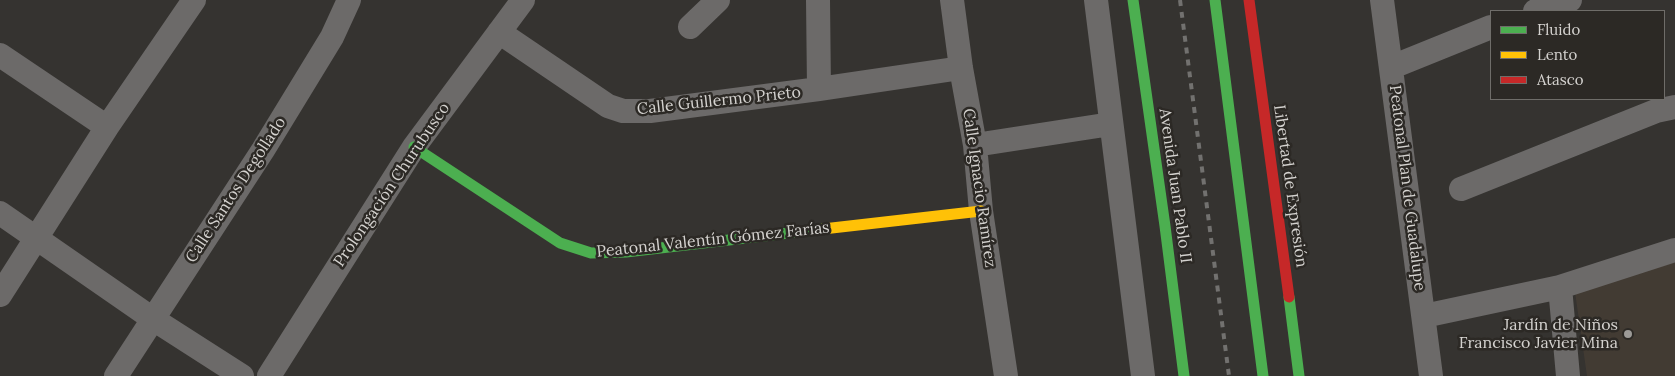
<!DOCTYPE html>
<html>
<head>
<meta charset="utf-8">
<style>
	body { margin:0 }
	#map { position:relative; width:1675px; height:376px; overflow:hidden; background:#353330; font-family:Lora,serif }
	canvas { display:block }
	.legend { position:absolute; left:1490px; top:10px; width:175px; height:90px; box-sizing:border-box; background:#2c2925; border:1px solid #6f6d69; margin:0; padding:6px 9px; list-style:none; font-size:15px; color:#d4d2cf }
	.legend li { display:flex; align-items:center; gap:10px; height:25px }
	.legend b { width:25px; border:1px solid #6f6d69 }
</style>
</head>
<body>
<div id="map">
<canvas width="1675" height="376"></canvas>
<ul class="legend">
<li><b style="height:6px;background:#4caf50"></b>Fluido</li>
<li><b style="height:6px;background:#ffc107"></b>Lento</li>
<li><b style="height:6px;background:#c62828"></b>Atasco</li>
</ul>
</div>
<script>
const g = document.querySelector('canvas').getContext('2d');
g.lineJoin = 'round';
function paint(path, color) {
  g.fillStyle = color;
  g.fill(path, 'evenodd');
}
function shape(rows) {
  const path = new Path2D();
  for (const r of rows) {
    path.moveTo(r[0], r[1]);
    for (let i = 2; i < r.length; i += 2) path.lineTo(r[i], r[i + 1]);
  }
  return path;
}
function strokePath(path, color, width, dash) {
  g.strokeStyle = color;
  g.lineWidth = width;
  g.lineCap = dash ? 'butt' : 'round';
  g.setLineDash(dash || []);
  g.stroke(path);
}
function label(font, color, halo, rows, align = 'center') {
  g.font = font + ' Lora,serif';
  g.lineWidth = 5;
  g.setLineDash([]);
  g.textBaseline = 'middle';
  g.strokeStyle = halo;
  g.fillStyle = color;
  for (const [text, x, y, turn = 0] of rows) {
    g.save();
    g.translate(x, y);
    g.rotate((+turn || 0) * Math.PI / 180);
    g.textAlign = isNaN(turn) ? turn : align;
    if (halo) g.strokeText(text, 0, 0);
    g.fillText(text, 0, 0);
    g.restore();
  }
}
paint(shape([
	[1675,262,1675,376,1587,376,1575,292]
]), '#423b33');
strokePath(shape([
	[818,0,819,89],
	[952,0,961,68,975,145,981,211,1006,376],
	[1096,0,1143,376],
	[1382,0,1431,376],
	[1535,11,1570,0],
	[690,27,718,0],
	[499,32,608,106,623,111,650,111,819,89,961,68],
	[0,55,107,127],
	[1392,67,1491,27],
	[975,145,1111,124],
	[1461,189,1656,111,1675,107],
	[0,213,153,319,242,376],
	[1560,287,1568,376],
	[0,295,107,127,194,0],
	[1424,316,1560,287,1675,250],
	[116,376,263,150,332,37,349,0],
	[269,376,414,147,523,0]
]), '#6c6a69', 24);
strokePath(shape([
	[1133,0,1165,226,1184,376],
	[1215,0,1263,376],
	[414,147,560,243,591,253,626,252,823,229],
	[1289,297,1299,376]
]), '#4caf50', 11);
strokePath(shape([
	[823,229,981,211]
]), '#ffc107', 11);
strokePath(shape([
	[1249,0,1289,297]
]), '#c62828', 11);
strokePath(shape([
	[1180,0,1229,376]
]), '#72716f', 4, [6, 6]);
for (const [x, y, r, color] of [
	[1628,334,5,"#9c9a97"]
]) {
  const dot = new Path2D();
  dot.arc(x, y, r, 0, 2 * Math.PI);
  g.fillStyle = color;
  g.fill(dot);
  strokePath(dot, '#2c2925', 2);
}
label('16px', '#d4d2cf', '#2c2925', [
	["Calle Guillermo Prieto",719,101,-6],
	["Prolongación Churubusco",392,185,-56],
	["Avenida Juan Pablo II",1175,186,82],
	["Libertad de Expresión",1290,186,82],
	["Calle Ignacio Ramírez",979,188,82],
	["Peatonal Plan de Guadalupe",1407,188,83],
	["Calle Santos Degollado",236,190,-57],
	["Peatonal Valentín Gómez Farías",713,240,-6]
]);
label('16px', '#d4d2cf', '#2c2925', [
	["Jardín de Niños",1618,325],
	["Francisco Javier Mina",1618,343]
], 'right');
</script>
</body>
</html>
